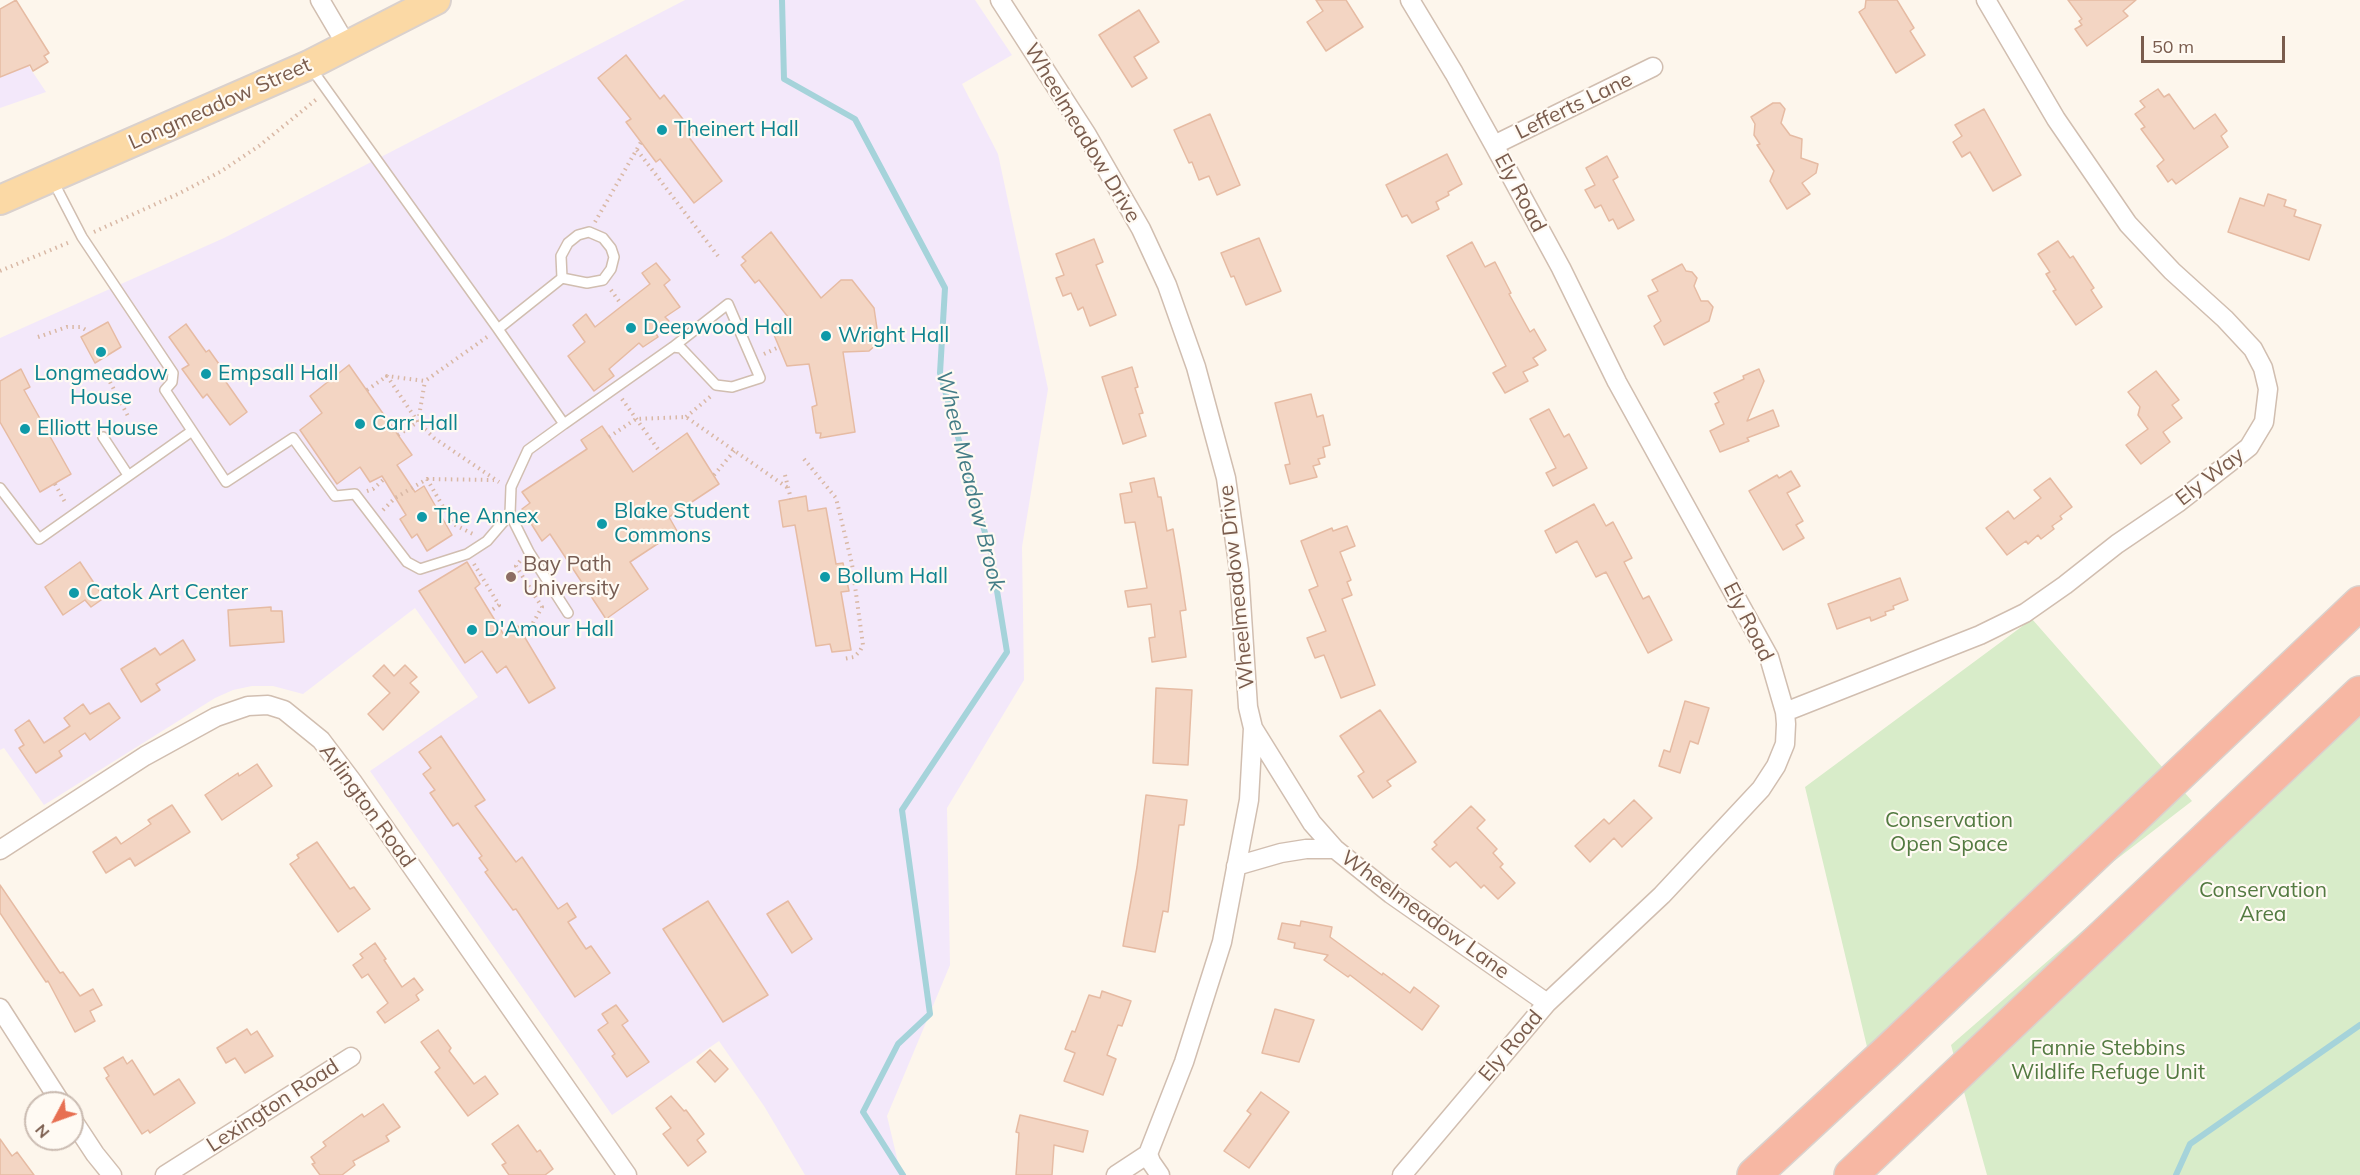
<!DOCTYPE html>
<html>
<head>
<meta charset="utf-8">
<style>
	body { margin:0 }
	#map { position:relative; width:2360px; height:1175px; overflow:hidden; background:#fdf6ec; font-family:Mulish,sans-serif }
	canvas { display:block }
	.north { position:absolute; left:24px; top:1091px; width:60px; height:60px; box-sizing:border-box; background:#fffaf3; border:2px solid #cabbb1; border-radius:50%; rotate:229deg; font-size:16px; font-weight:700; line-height:24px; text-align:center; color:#7a5c4d }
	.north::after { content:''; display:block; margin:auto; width:21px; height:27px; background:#e76f51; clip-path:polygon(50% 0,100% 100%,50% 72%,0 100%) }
	.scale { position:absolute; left:2141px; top:36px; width:144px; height:27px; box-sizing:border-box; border:3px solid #7a5c4d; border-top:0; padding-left:8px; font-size:18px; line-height:21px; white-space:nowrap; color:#7a5c4d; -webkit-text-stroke:4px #fffaf3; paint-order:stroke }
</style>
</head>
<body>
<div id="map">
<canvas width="2360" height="1175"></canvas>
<div class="north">N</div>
<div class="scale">50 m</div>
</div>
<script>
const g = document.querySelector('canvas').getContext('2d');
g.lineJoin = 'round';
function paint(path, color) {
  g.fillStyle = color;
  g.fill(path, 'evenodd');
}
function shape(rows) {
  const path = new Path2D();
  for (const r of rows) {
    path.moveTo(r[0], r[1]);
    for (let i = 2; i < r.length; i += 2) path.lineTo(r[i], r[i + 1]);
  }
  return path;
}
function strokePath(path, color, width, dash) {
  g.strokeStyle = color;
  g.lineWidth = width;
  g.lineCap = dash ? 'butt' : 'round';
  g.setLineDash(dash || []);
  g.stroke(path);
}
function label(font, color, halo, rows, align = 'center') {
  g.font = font + ' Mulish,sans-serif';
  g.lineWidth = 4.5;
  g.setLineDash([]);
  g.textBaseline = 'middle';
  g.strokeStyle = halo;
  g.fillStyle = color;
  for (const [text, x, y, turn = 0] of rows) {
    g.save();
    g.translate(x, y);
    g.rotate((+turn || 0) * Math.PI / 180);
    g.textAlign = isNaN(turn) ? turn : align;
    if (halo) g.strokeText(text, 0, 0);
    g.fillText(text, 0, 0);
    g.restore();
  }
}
paint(shape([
	[685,0,975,0,1012,55,962,84,998,154,1048,389,1022,547,1024,680,947,808,950,965,887,1116,901,1175,805,1175,764,1106,719,1041,612,1115,370,771,478,697,415,608,303,694,273,686,252,686,233,690,215,698,44,805,4,748,0,750,0,338,224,238],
	[0,23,46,92,0,108]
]), '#f3e8fa');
paint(shape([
	[2032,619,2192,801,1868,1051,1805,787],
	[2360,682,2360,1175,1987,1175,1951,1045,2270,768]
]), '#d8ecc9');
strokePath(shape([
	[782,0,784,79,855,119,945,288,940,373,991,554,1007,652,902,810,930,1014,898,1044,863,1112,903,1175],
	[2176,1175,2190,1144,2360,1025]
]), '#a5d3da', 6);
const building = shape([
	[16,0,49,53,44,56,48,62,33,71,30,65,0,77,0,9,16,0],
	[1316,0,1346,0,1363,27,1326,51,1307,22,1323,11,1316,0],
	[1866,0,1897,0,1914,28,1910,31,1925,55,1896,73,1859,12,1865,8,1866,0],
	[2068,0,2136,0,2123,11,2128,16,2087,46,2075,29,2082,25,2079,21,2082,19,2068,0],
	[1139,10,1159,42,1134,57,1147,78,1132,87,1099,35,1139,10],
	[626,55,660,99,664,95,693,132,688,136,722,181,694,203,660,159,656,162,626,122,631,119,598,78,626,55],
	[2158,89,2164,97,2169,94,2194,129,2215,114,2227,131,2221,136,2228,147,2176,184,2172,179,2168,182,2157,166,2164,160,2141,129,2145,127,2135,114,2145,107,2140,101,2158,89],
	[1773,103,1780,103,1785,109,1781,123,1790,135,1802,139,1801,158,1818,164,1816,173,1802,183,1810,194,1787,209,1770,181,1774,171,1757,145,1760,144,1754,135,1755,124,1751,117,1773,103],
	[1984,109,2021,175,1993,191,1970,152,1962,157,1953,142,1962,136,1955,125,1984,109],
	[1210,114,1240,185,1217,195,1209,176,1199,180,1192,162,1189,163,1174,130,1210,114],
	[1447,154,1462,184,1448,192,1449,195,1436,202,1439,209,1412,223,1407,215,1402,217,1386,185,1447,154],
	[1607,156,1618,177,1613,180,1634,220,1618,229,1613,219,1609,221,1601,205,1595,208,1585,190,1595,185,1586,168,1607,156],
	[2268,194,2286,200,2284,206,2296,210,2294,216,2321,225,2309,260,2228,232,2240,198,2264,206,2268,194],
	[771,232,821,298,841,280,852,280,874,308,879,342,869,351,843,352,855,432,820,438,821,433,816,433,812,407,817,405,809,364,787,366,772,330,788,317,759,280,755,283,741,265,746,261,742,257,771,232],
	[1259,238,1281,291,1246,305,1234,276,1231,277,1221,253,1259,238],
	[1094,239,1103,262,1096,265,1116,315,1090,326,1083,307,1078,310,1071,293,1063,296,1056,278,1064,275,1056,254,1094,239],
	[2058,241,2070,258,2073,256,2094,288,2091,290,2102,307,2076,325,2053,291,2056,290,2046,274,2050,272,2038,254,2058,241],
	[1472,242,1485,267,1495,262,1511,293,1509,294,1530,332,1534,329,1546,350,1533,358,1538,365,1523,372,1528,381,1505,393,1493,373,1506,366,1447,256,1472,242],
	[656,263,670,280,664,285,680,307,665,317,669,321,655,332,658,337,643,347,639,343,609,369,614,376,594,391,568,356,585,342,573,325,586,314,595,327,650,284,642,273,656,263],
	[1682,264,1686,271,1692,272,1697,278,1694,286,1701,301,1708,301,1713,307,1709,321,1664,345,1654,326,1661,321,1648,296,1658,291,1652,280,1682,264],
	[108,322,121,347,95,363,81,337,108,322],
	[186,324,206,352,209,350,229,378,226,382,247,412,230,425,207,394,203,398,182,369,189,365,169,337,186,324],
	[349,365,412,455,397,465,415,492,424,486,452,535,427,551,417,534,412,538,400,519,406,515,382,476,370,482,360,467,337,484,300,430,322,413,310,396,349,365],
	[1132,367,1138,387,1135,388,1143,413,1139,414,1146,436,1123,444,1102,377,1132,367],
	[21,369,30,387,24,390,71,474,40,492,0,422,0,381,21,369],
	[1759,369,1764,381,1747,421,1773,410,1779,426,1747,438,1749,441,1720,452,1710,431,1724,424,1715,404,1719,402,1714,393,1744,379,1743,376,1759,369],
	[2156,371,2179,400,2172,405,2182,418,2163,432,2170,442,2141,464,2126,445,2148,429,2138,415,2140,407,2128,392,2156,371],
	[1311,394,1317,417,1323,415,1330,445,1323,447,1325,457,1318,459,1320,464,1313,466,1317,477,1290,484,1285,465,1290,464,1275,403,1311,394],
	[1549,409,1564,437,1569,434,1587,468,1553,486,1546,473,1556,468,1530,419,1549,409],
	[602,426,633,472,687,433,719,484,669,517,677,531,630,562,648,589,606,619,550,534,542,541,522,509,530,503,522,492,587,449,581,440,602,426],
	[1791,471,1800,486,1787,493,1803,521,1796,525,1804,538,1783,550,1749,491,1777,475,1779,478,1791,471],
	[1154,478,1158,497,1161,497,1167,531,1173,529,1180,570,1186,610,1180,611,1186,657,1152,662,1149,638,1155,637,1151,604,1128,607,1125,591,1147,588,1135,522,1125,523,1120,494,1132,492,1130,483,1154,478],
	[2050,478,2072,507,2060,516,2062,519,2052,526,2054,529,2041,539,2038,535,2028,544,2026,541,2007,555,1986,528,2008,511,2014,519,2041,498,2034,490,2050,478],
	[806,496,808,511,826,508,836,564,843,563,849,591,841,592,851,650,832,652,830,644,816,646,795,525,783,527,779,501,806,496],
	[1594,504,1606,526,1613,522,1632,558,1624,562,1643,599,1649,596,1672,640,1648,653,1606,572,1596,577,1577,541,1556,553,1545,531,1594,504],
	[1347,526,1355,546,1340,552,1351,580,1347,582,1352,595,1342,599,1375,685,1341,698,1324,655,1315,658,1307,638,1326,631,1309,590,1318,586,1301,541,1332,528,1333,531,1347,526],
	[80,562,104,598,91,607,85,600,63,615,45,587,80,562],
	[467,562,480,584,475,588,504,635,518,626,555,688,529,703,506,666,497,673,482,651,465,663,419,591,467,562],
	[1900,578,1908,600,1893,606,1894,609,1885,612,1886,615,1871,621,1870,617,1837,629,1828,604,1900,578],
	[271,607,271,611,282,611,284,642,230,646,228,610,271,607],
	[183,640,195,660,156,684,160,690,141,702,121,669,155,648,160,655,183,640],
	[384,665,394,676,405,665,417,677,410,683,419,692,383,730,368,714,390,693,373,676,384,665],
	[1156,688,1192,690,1188,765,1153,763,1156,688],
	[1685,701,1709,708,1698,744,1690,741,1680,773,1659,766,1664,750,1670,752,1685,701],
	[109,703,120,718,90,740,85,733,59,751,62,756,36,773,19,748,24,745,15,730,29,720,44,743,70,726,64,718,83,704,90,714,109,703],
	[1380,710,1416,762,1387,781,1391,786,1373,798,1358,776,1364,772,1340,736,1380,710],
	[441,736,485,800,475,806,516,862,522,857,558,909,567,903,576,917,568,922,586,949,591,946,610,973,575,997,516,909,513,910,485,872,488,870,479,858,482,856,458,823,453,826,430,793,435,790,423,774,431,768,419,752,441,736],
	[257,764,272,786,222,820,205,795,238,773,239,776,257,764],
	[1146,795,1187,800,1184,825,1179,825,1168,912,1163,911,1155,952,1123,946,1137,867,1146,795],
	[1634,800,1652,818,1622,847,1614,838,1590,862,1575,846,1604,819,1609,824,1634,800],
	[172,805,190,832,135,866,130,858,106,873,93,852,116,837,121,844,151,824,148,820,172,805],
	[1471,806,1485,820,1477,828,1497,849,1493,853,1503,864,1500,867,1515,883,1498,899,1484,885,1481,888,1456,862,1450,867,1432,849,1437,845,1434,842,1471,806],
	[317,842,350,889,354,887,370,909,338,932,290,864,299,858,297,855,317,842],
	[0,885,60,973,63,972,80,996,93,989,102,1005,90,1011,95,1021,75,1032,48,981,46,982,0,913,0,885],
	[708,901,768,995,723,1022,663,929,708,901],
	[788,901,812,939,792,953,767,914,788,901],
	[1301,921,1332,927,1330,937,1382,975,1383,973,1410,993,1414,987,1439,1006,1422,1030,1350,975,1348,977,1324,960,1328,955,1294,948,1295,943,1278,939,1282,923,1300,926,1301,921],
	[375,943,386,959,384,960,402,987,414,978,423,990,416,995,419,1000,385,1023,377,1012,388,1003,368,974,362,978,353,965,363,958,360,954,375,943],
	[1102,991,1131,1001,1122,1026,1118,1025,1107,1055,1116,1059,1103,1095,1064,1081,1075,1053,1065,1049,1072,1031,1075,1032,1089,995,1100,998,1102,991],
	[616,1005,628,1021,622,1025,649,1062,627,1077,612,1056,615,1054,598,1030,608,1023,602,1014,616,1005],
	[1275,1009,1314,1020,1299,1062,1262,1053,1275,1009],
	[247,1029,251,1035,257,1031,273,1056,245,1073,235,1058,226,1063,217,1048,247,1029],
	[438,1030,451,1048,449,1051,474,1084,485,1076,498,1094,468,1116,435,1072,440,1068,421,1042,438,1030],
	[710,1050,728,1069,715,1082,697,1062,710,1050],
	[123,1057,127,1064,132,1060,154,1095,179,1079,195,1103,150,1133,148,1130,142,1134,106,1078,109,1076,104,1068,123,1057],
	[1261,1092,1289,1112,1249,1168,1224,1151,1251,1114,1247,1111,1261,1092],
	[671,1096,684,1111,686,1110,704,1134,697,1140,706,1152,688,1166,663,1134,671,1128,656,1108,671,1096],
	[383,1104,400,1127,386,1136,389,1141,353,1161,355,1165,342,1175,320,1175,312,1164,315,1163,311,1157,326,1146,323,1142,362,1114,364,1117,383,1104],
	[1020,1115,1088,1131,1083,1152,1054,1145,1052,1175,1016,1175,1019,1133,1016,1132,1020,1115],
	[518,1125,537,1152,540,1150,553,1169,545,1175,509,1175,502,1165,506,1163,492,1144,518,1125],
	[0,1139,12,1156,17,1152,34,1175,0,1175,0,1139]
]);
paint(building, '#f3d5c3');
strokePath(building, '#e6bba3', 1.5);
const service = shape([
	[311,68,498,329],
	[53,181,82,237,173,373,172,382,165,390,226,482,293,438,335,496,355,494,407,562,420,569,467,554,487,541,510,514],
	[562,278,561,256,568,243,578,235,589,232,603,238,611,248,614,257,611,269,603,280,587,283,562,278,498,329,564,424,673,347,728,304,760,378,732,387,716,385,681,348,673,347],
	[564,424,528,450,511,487,510,514,529,552,568,613],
	[103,437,128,475],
	[0,488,39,539,192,431]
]);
const minor = shape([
	[320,0,347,46],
	[1000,0,1087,135,1141,229,1167,285,1196,367,1226,478,1239,570,1248,707,1253,728,1249,800,1222,942,1184,1062,1148,1154,1151,1162,1160,1175],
	[1494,145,1653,67],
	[1785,712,1980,635,2025,613,2065,585,2117,544,2179,502,2229,463,2249,447,2264,422,2268,389,2263,368,2253,349,2225,319,2172,271,2128,224,2056,119,1986,0],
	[1253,728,1312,823,1335,849,1391,894,1547,1003],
	[0,850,145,756,216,717,248,706,268,705,284,710,321,740,352,781,627,1175],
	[1236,866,1281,853,1306,849,1335,849],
	[0,1008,61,1103],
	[72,1119,95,1154,112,1175],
	[165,1175,351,1057],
	[1116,1175,1148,1154],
	[1402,1175,1547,1003,1662,895,1761,789,1776,766,1785,744,1786,724,1785,712,1769,657,1617,382,1561,268,1494,145,1454,73,1410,0]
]);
const primary = shape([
	[0,200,309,65,436,0]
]);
const motorway = shape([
	[1754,1175,1887,1052,2360,603],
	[1851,1175,2360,693]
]);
strokePath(service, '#d1beb0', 12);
strokePath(minor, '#d1beb0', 21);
strokePath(primary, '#dad1cd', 32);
strokePath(motorway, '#dad1cd', 36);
strokePath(shape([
	[637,150,718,256],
	[595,222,641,142],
	[94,232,180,193,220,172,259,146,318,98],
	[0,271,70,242],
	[611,290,621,304],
	[38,337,67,327,81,327,89,332],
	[487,337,425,381,387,376,418,422,434,438,499,482],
	[764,354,779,347],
	[110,382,129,418],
	[367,390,387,376],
	[622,399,660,452],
	[686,417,711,396],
	[398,435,418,422,425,381],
	[609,437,636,419,686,417,788,488],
	[804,459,836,498,852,564,863,645,860,651,854,657,843,659],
	[714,475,735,450],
	[785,475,791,499],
	[427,479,453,524,473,534],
	[55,484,66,504],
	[367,491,373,489,384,479],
	[383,510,395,498,427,479,494,480],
	[520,561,516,566,542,607,525,637],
	[474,564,499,605,489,612]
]), '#d9b8a5', 4, [1.5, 4.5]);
strokePath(service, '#fff', 9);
strokePath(minor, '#fff', 18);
strokePath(primary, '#fbd9a5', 28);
strokePath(motorway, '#f7b7a3', 33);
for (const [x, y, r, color] of [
	[662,130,6,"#0f9aa8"],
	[631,328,6,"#0f9aa8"],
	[826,336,6,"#0f9aa8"],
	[101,352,6,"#0f9aa8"],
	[206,374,6,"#0f9aa8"],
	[360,424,6,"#0f9aa8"],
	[25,429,6,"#0f9aa8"],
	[422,517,6,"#0f9aa8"],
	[602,524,6,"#0f9aa8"],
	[511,577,6,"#8d6e63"],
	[825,577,6,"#0f9aa8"],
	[74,593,6,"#0f9aa8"],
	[472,630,6,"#0f9aa8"]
]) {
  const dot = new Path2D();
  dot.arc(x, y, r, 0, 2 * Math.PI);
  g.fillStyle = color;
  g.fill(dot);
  strokePath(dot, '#fffaf3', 2);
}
label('21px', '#7a5c4d', '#fffaf3', [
	["Longmeadow Street",220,104,-24],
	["Lefferts Lane",1574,106,-26],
	["Wheelmeadow Drive",1082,133,59],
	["Ely Road",1520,193,62],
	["Ely Way",2210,477,-38],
	["Wheelmeadow Drive",1237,587,-96],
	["Ely Road",1748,622,63],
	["Arlington Road",367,806,54],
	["Wheelmeadow Lane",1425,915,36],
	["Ely Road",1511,1046,-50],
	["Lexington Road",273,1106,-33]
]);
label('21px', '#0d838f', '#fffaf3', [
	["Theinert Hall",674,130],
	["Deepwood Hall",643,328],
	["Wright Hall",838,336],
	["Longmeadow",101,374,"center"],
	["House",101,398,"center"],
	["Empsall Hall",218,374],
	["Carr Hall",372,424],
	["Elliott House",37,429],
	["Blake Student",614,512],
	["Commons",614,536],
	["The Annex",434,517],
	["Bollum Hall",837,577],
	["Catok Art Center",86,593],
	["D'Amour Hall",484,630]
], 'left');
label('21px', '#785e54', '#fffaf3', [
	["Bay Path",523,565],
	["University",523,589]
], 'left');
label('21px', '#537a41', '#fffaf3', [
	["Conservation",1949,821],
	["Open Space",1949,845],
	["Conservation",2263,891],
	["Area",2263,915],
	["Fannie Stebbins",2108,1049],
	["Wildlife Refuge Unit",2108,1073]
]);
label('italic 22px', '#437c86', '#fffaf3', [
	["Wheel Meadow Brook",970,481,76]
]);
</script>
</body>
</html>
